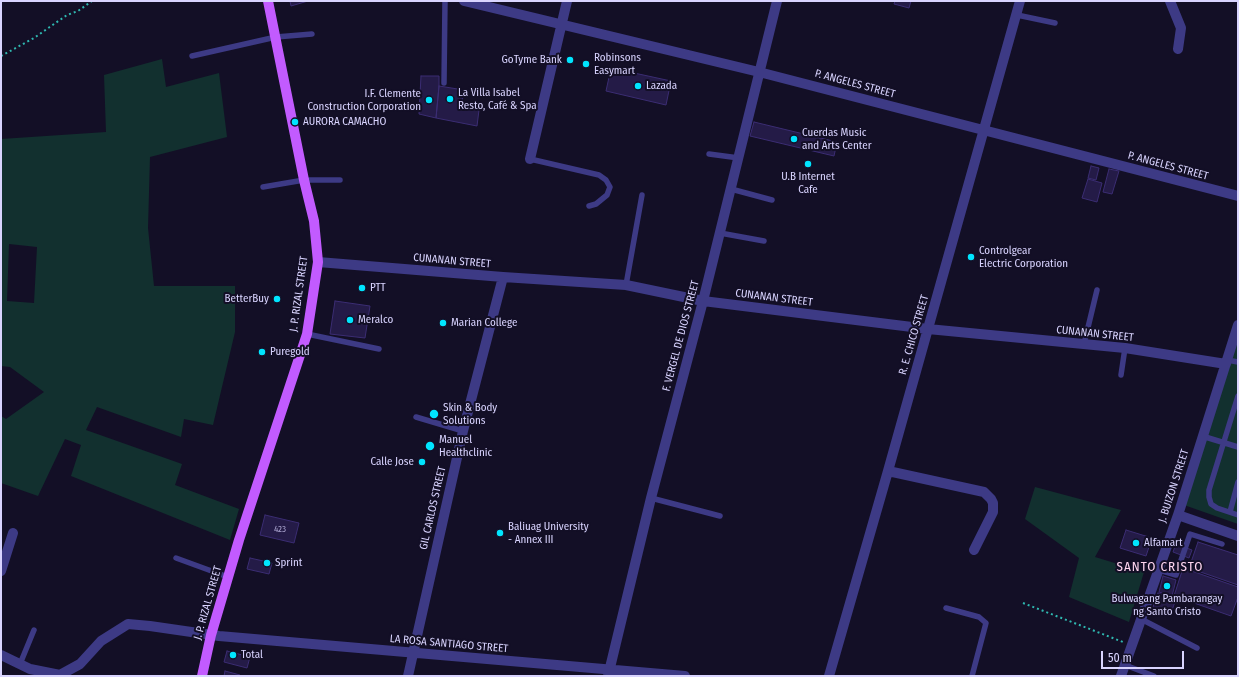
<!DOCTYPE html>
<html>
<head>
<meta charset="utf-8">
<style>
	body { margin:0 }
	#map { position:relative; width:1239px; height:677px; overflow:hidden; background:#130f26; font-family:"Fira Sans Condensed",sans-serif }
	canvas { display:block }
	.frame { position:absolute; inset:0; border:2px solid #d9d4ff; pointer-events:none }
	.scale { position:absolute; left:1101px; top:651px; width:83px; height:18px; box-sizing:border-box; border:2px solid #d9d4ff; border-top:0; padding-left:5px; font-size:12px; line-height:14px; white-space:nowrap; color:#d9d4ff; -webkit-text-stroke:3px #130f26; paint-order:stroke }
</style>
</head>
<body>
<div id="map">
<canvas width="1239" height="677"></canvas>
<div class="frame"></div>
<div class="scale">50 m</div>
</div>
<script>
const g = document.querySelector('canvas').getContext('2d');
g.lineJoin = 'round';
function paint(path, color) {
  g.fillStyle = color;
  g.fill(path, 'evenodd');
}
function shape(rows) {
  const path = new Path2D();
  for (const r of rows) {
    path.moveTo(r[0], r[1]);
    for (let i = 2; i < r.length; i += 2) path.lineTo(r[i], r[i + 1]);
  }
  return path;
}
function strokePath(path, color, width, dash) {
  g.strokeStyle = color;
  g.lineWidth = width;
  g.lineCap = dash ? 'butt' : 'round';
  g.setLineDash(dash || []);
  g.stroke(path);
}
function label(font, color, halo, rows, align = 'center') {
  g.font = font + ' "Fira Sans Condensed",sans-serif';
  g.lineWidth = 4;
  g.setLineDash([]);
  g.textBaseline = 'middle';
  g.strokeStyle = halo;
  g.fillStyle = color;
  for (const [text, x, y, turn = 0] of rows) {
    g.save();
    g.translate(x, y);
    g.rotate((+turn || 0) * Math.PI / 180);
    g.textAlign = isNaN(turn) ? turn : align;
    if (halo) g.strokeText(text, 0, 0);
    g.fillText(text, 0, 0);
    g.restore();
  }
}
paint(shape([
	[162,59,166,87,219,73,227,137,150,157,148,228,154,286,235,286,235,332,213,425,184,419,181,437,97,407,86,430,182,464,175,485,239,509,230,540,71,476,81,445,65,439,38,496,1,483,1,416,6,419,44,392,10,367,1,366,1,139,106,132,104,75],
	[9,244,37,247,34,303,7,301],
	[1238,338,1238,524,1184,505],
	[1035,487,1121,510,1095,557,1144,572,1129,622,1069,597,1079,558,1025,519]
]), '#12302f');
const building = shape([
	[290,1,308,1,291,6,290,1],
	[895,1,911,1,909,8,894,4,895,1],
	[611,68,671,81,666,105,606,91,611,68],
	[421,76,439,76,439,86,436,118,419,114,421,76],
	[439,86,464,90,461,108,479,110,477,126,436,118,439,86],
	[754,122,837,142,834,156,750,136,754,122],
	[1091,166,1099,168,1096,180,1088,178,1091,166],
	[1109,169,1119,171,1112,194,1103,192,1109,169],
	[1088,179,1102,183,1097,202,1082,198,1088,179],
	[335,301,370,306,365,338,330,334,335,301],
	[265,515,299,523,294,543,260,535,265,515],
	[1126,530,1152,538,1146,556,1120,548,1126,530],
	[1198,542,1238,555,1238,585,1189,568,1198,542],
	[1176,544,1192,550,1189,558,1173,552,1176,544],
	[250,558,272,563,269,574,247,569,250,558],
	[1183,568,1238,587,1238,597,1231,616,1174,596,1183,568],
	[1163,576,1176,580,1172,596,1159,592,1163,576],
	[1158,593,1176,599,1171,613,1153,607,1158,593],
	[227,651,250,657,247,668,224,662,227,651],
	[225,671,240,675,240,676,224,676,225,671]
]);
paint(building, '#241b47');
strokePath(building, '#3b2d73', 1);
strokePath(shape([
	[1,56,34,38,67,15,78,11,92,1],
	[1023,603,1123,642]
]), '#2fb8b0', 2, [2, 3]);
strokePath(shape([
	[1017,15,1055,23],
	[192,56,276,37,312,34],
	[444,83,445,1],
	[709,154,739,158],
	[530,159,599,175,606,180,610,187,607,195,596,204,589,206],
	[263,187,304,180,340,180],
	[731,189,772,200],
	[720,233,764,241],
	[626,285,642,195],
	[307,334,379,349],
	[1084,344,1097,290],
	[1227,360,1238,362],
	[1121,375,1125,348],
	[1238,396,1209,490,1209,497,1211,504,1217,508,1238,515],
	[416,417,463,431],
	[1202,436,1238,447],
	[651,498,720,516],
	[1230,512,1238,482],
	[176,558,228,577],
	[1159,570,1176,575,1190,534,1222,544],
	[946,608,979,617,986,623,972,676],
	[1141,619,1197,648],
	[20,664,34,630],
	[1125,665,1154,676]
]), '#3d3a85', 5.5);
strokePath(shape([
	[464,1,759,72,1238,196],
	[1170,1,1181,28,1178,49],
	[530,159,567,1],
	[318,262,503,277,626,285,703,301,928,329,1125,348,1226,364],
	[888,471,984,492,991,499,993,503,993,512,974,550],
	[1178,515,1238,536],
	[1,571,13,533],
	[1,655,30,669,60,675,80,664,101,641,128,624,150,626,219,636,685,676],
	[408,676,463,431,503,277],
	[608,676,651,498,703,301,777,1],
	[829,676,888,471,1020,1],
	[1121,676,1178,515,1238,325]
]), '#3d3a85', 10);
strokePath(shape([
	[202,676,211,635,239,540,307,334,318,262,314,221,304,180,268,1]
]), '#c25bff', 10);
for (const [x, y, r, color] of [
	[570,60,4,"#00e5ff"],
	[586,64,4,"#00e5ff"],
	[638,86,4,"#00e5ff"],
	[450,99,4,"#00e5ff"],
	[429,100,4,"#00e5ff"],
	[295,122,4,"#00e5ff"],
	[794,139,4,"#00e5ff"],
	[808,164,4,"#00e5ff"],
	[971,257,4,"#00e5ff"],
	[362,288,4,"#00e5ff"],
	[277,299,4,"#00e5ff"],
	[350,320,4,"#00e5ff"],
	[443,323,4,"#00e5ff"],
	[262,352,4,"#00e5ff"],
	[434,414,5,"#00e5ff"],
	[430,446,5,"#00e5ff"],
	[422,462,4,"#00e5ff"],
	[500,533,4,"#00e5ff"],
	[1136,543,4,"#00e5ff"],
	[267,563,4,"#00e5ff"],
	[1167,586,4,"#00e5ff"],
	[233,655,4,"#00e5ff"]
]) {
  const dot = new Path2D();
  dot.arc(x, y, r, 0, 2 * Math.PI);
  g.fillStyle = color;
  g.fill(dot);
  strokePath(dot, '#130f26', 1.5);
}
label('9px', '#aca6d1', null, [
	["423",280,529]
]);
label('11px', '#d9d4ff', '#130f26', [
	["Robinsons",594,58],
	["Easymart",594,71],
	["GoTyme Bank",562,60,"right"],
	["Lazada",646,86],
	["La Villa Isabel",458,93],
	["Resto, Café & Spa",458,106],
	["I.F. Clemente",421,94,"right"],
	["Construction Corporation",421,107,"right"],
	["AURORA CAMACHO",303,122],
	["Cuerdas Music",802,133],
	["and Arts Center",802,146],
	["U.B Internet",808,177,"center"],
	["Cafe",808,190,"center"],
	["Controlgear",979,251],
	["Electric Corporation",979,264],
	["PTT",370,288],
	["BetterBuy",269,299,"right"],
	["Meralco",358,320],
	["Marian College",451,323],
	["Puregold",270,352],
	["Skin & Body",443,408],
	["Solutions",443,421],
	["Manuel",439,440],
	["Healthclinic",439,453],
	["Calle Jose",414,462,"right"],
	["Baliuag University",508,527],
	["- Annex III",508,540],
	["Alfamart",1144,543],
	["Sprint",275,563],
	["Bulwagang Pambarangay",1167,599,"center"],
	["ng Santo Cristo",1167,612,"center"],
	["Total",241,655]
], 'left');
label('11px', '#d9d4ff', '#130f26', [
	["P. ANGELES STREET",855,84,15],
	["P. ANGELES STREET",1168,166,15],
	["CUNANAN STREET",452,261,5],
	["J. P. RIZAL STREET",299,294,-82],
	["CUNANAN STREET",774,298,7],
	["CUNANAN STREET",1095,334,6],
	["R. E. CHICO STREET",914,335,-74],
	["F. VERGEL DE DIOS STREET",681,336,-75],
	["J. BUIZON STREET",1174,486,-72],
	["GIL CARLOS STREET",433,508,-77],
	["J. P. RIZAL STREET",208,603,-74],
	["LA ROSA SANTIAGO STREET",449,644,5]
]);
g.letterSpacing = '1px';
label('13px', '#ffd6f0', '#130f26', [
	["SANTO CRISTO",1160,567]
]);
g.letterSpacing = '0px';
</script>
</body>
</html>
